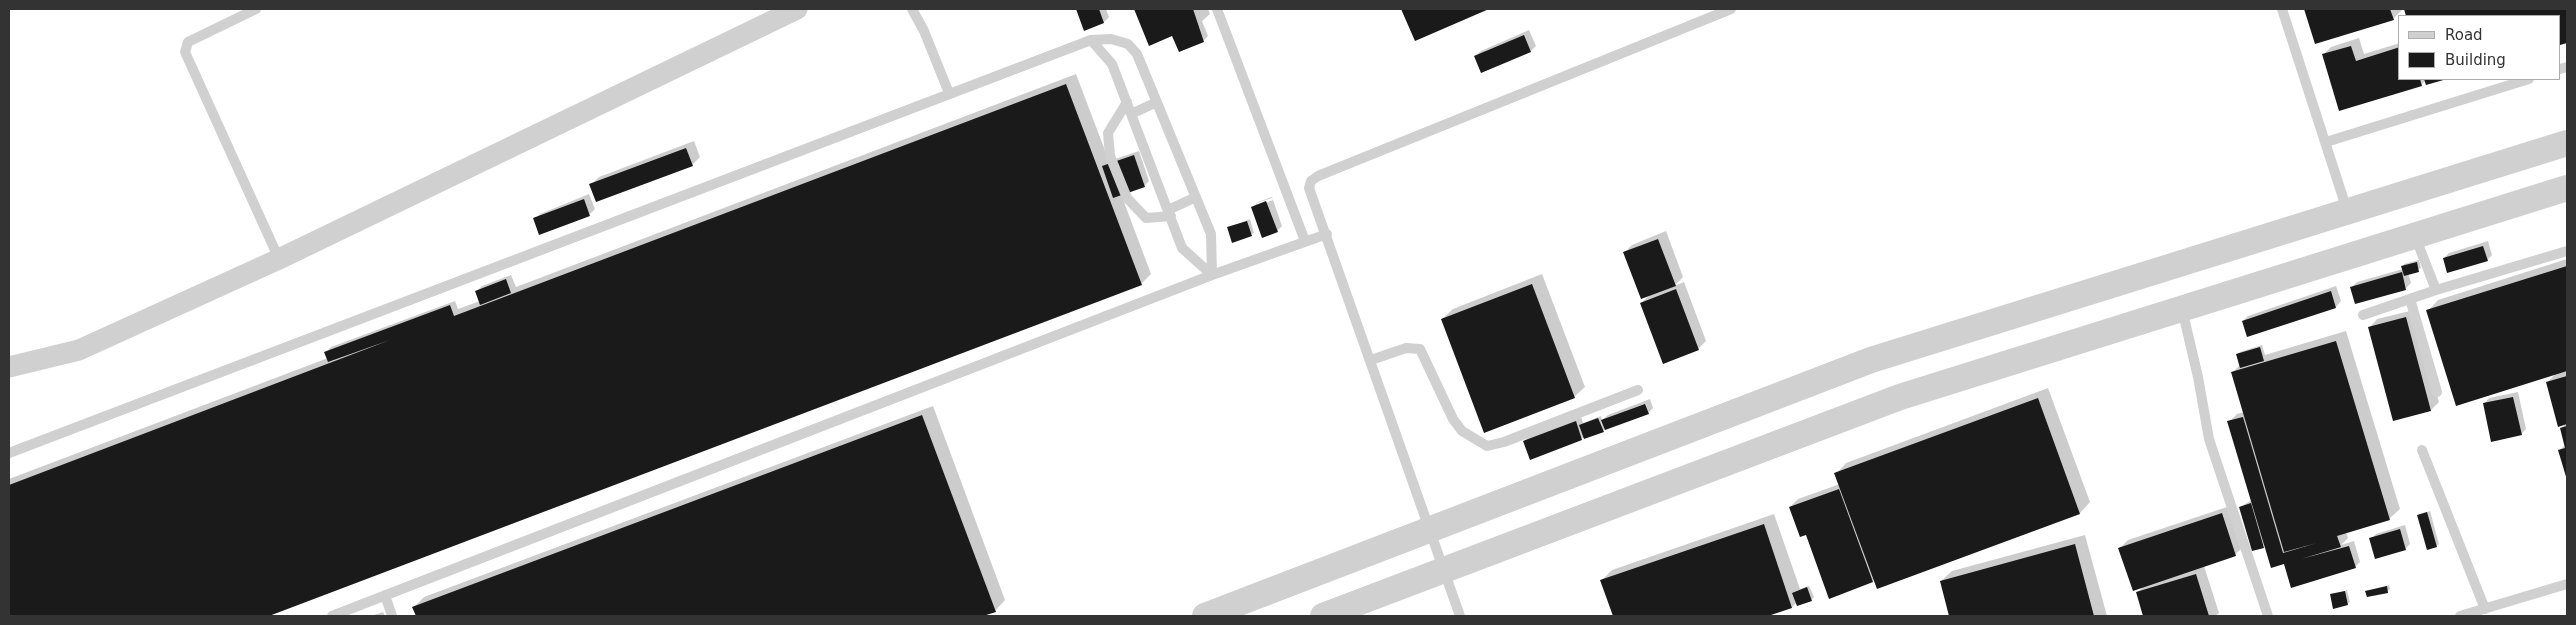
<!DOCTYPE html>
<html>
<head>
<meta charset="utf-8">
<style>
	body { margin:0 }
	#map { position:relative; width:2576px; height:625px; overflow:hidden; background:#fff; font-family:"DejaVu Sans",sans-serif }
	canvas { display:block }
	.frame { position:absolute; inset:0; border:10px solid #333; pointer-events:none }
	.legend { position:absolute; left:2398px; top:15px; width:162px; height:65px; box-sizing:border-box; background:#fff; border:1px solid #adadad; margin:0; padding:6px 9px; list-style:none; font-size:15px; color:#333 }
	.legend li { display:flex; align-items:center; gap:10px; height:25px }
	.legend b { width:25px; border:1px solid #adadad }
</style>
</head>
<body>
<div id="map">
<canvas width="2576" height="625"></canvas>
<div class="frame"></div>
<ul class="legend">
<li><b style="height:6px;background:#d0d0d0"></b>Road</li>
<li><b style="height:14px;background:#1a1a1a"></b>Building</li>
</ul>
</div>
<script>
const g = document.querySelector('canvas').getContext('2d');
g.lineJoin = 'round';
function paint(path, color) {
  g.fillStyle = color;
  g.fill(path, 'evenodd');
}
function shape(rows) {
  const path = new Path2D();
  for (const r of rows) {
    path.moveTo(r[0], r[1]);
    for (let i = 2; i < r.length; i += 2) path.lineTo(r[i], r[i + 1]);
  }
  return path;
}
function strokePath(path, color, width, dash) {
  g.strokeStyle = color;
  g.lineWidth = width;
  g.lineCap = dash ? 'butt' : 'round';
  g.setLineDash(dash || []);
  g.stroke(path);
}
paint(shape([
	[1077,9,1106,9,1109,17,1104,22,1085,30],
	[1136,9,1208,9,1210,14,1202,21,1208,36,1203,41,1179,32,1150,44],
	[1403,9,1486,9,1416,39],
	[2305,9,2403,9,2393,19,2316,42],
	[2405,9,2567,9,2567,42,2560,44,2560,16,2407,16],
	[1529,30,1536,46,1531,51,1482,72,1475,56,1481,51],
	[2359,38,2364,54,2400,43,2400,79,2444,79,2427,84,2426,80,2421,85,2340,110,2323,55,2331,47],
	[1076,74,1109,161,1139,151,1149,181,1144,186,1121,194,1151,274,1141,284,266,616,9,616,9,479,328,358,326,352,331,347,455,301,458,309,480,301,476,292,482,286,511,275,516,287],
	[694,141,700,157,692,165,591,185,599,177],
	[589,194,595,209,590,214,540,234,534,219,540,214],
	[1272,197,1282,226,1277,231,1253,207,1258,202],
	[1272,198,1273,200,1257,206,1257,203],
	[1250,219,1254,233,1233,241,1228,228],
	[1666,231,1683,277,1674,286,1684,282,1706,341,1698,349,1641,303,1650,295,1624,253,1632,245],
	[2488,241,2492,255,2487,260,2444,258,2449,253],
	[2567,259,2567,477,2560,450,2566,444,2561,428,2567,423,2547,383,2556,373,2428,311,2438,300],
	[2419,260,2421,268,2408,273,2411,283,2406,288,2352,287,2357,282,2403,269,2404,264],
	[1542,274,1585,387,1574,397,1442,319,1453,309],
	[2336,286,2341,301,2336,307,2248,336,2243,321,2248,316],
	[2414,310,2439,402,2431,410,2370,327,2377,319],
	[2346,331,2400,509,2389,519,2346,532,2348,538,2341,545,2354,541,2360,562,2355,567,2286,565,2265,544,2263,546,2240,507,2252,500,2229,422,2237,414,2244,412,2232,373,2241,364,2238,354,2240,352,2262,345,2265,355],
	[2048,388,2090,502,2080,513,1878,587,1875,579,1873,581,1806,534,1790,507,1798,499,1840,484,1836,474,1846,463],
	[2518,392,2526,429,2521,434,2484,404,2489,398],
	[1650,399,1653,408,1648,413,1530,458,1524,441,1530,436,1581,417,1583,423,1601,416,1602,420,1608,415],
	[933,406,1005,600,995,611,980,616,417,616,414,607,424,597],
	[2230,506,2243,547,2235,555,2204,566,2219,613,2215,616,2144,616,2137,593,2144,586,2120,548,2128,540],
	[2430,511,2439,544,2428,549,2418,516],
	[1774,514,1800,589,1809,586,1814,597,1811,600,1797,602,1792,607,1764,616,1614,616,1602,580,1612,570],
	[2405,525,2410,544,2405,549,2371,539,2376,534],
	[2085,535,2107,616,1951,616,1941,581,1952,571],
	[2389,585,2390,589,2387,592,2367,591],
	[2347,590,2350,602,2347,604,2332,595],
	[383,612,385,616,371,616]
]), '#0003');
paint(shape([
	[1076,9,1099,9,1104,23,1084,31],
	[1134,9,1193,9,1204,42,1179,52,1172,36,1149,46],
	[1401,9,1489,9,1415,41],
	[2304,9,2390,9,2394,20,2315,44],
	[2404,9,2567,9,2567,43,2560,45,2560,16,2406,16],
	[1524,35,1531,52,1481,73,1474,56],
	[2351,46,2356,61,2400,47,2400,79,2420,79,2422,86,2339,111,2322,54],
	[2424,79,2447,79,2426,85],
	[1066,84,1142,285,269,616,9,616,9,485,390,340,328,362,324,352,450,305,454,316],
	[686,148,693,166,596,202,589,184],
	[1134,155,1145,187,1113,198,1102,166],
	[584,199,590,216,539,235,533,218],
	[1266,201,1278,232,1262,238,1251,207],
	[1247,221,1252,236,1232,243,1227,227],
	[1658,239,1676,286,1641,299,1623,252],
	[2483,246,2488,261,2447,273,2443,258],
	[2417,262,2419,272,2404,276,2401,266],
	[2567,266,2567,371,2456,406,2426,310],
	[2402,272,2406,290,2355,304,2350,287],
	[506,279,511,293,480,305,475,291],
	[1532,284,1575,398,1484,433,1441,319],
	[1676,289,1699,350,1663,364,1640,303],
	[2331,291,2336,308,2247,337,2242,321],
	[2406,317,2431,411,2393,421,2368,327],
	[2336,341,2390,520,2337,536,2341,547,2301,559,2349,546,2356,568,2291,588,2284,564,2271,568,2227,421,2243,417,2283,553,2317,543,2284,552,2231,372],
	[2260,347,2264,361,2240,368,2236,354],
	[2567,376,2567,424,2558,427,2546,382],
	[2513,397,2522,435,2491,442,2483,403],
	[2038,398,2080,514,1877,589,1834,473],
	[1645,404,1649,414,1605,430,1601,420],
	[922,415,996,612,983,616,416,616,412,607],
	[1598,418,1604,432,1584,439,1579,425],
	[1576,421,1582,440,1530,460,1523,441],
	[2567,426,2567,480,2558,450,2565,448,2560,428],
	[1839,489,1873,582,1829,599,1806,535,1800,537,1789,507],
	[2251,503,2264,548,2252,551,2239,507],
	[2427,512,2437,547,2427,550,2417,515],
	[2222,513,2236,556,2133,591,2118,548],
	[1764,524,1792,608,1768,616,1613,616,1600,580],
	[2400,529,2406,550,2375,559,2369,538],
	[2075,544,2094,616,1949,616,1940,581],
	[2196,574,2209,616,2143,616,2136,592],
	[2387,586,2388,593,2367,597,2365,591],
	[1807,587,1812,601,1797,606,1792,593],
	[2345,591,2348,605,2333,609,2330,594]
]), '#1a1a1a');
strokePath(shape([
	[256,9,188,42,185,52,279,259],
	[912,9,924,31,949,93],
	[1217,9,1305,241],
	[2282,9,2347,210],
	[1091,40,1112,64,1182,248,1212,275],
	[2560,69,2567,67],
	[1127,102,1108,133,1110,156,1127,198,1146,218,1171,216],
	[1131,114,1157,102],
	[2326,142,2529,79],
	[1168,210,1196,197],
	[2415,236,2436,290,2567,251],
	[2410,299,2437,392],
	[2182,309,2198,377,2209,439,2268,616],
	[2363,315,2436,290],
	[1371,360,1406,348,1420,349,1453,419,1462,431,1487,446,1504,442,1638,390],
	[2422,450,2485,609],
	[9,453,1091,40,1111,39,1128,44,1137,54,1211,234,1212,275],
	[385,595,392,616],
	[332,616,1212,275,1327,234],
	[1460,616,1309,188,1311,181,1318,176,1731,9],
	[2460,616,2567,584]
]), '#d0d0d0', 10);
strokePath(shape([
	[9,367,79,350,279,259,797,9]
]), '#d0d0d0', 21);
strokePath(shape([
	[1205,616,1871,360,2567,143],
	[1323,616,1900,397,2567,188]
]), '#d0d0d0', 26);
</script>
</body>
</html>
